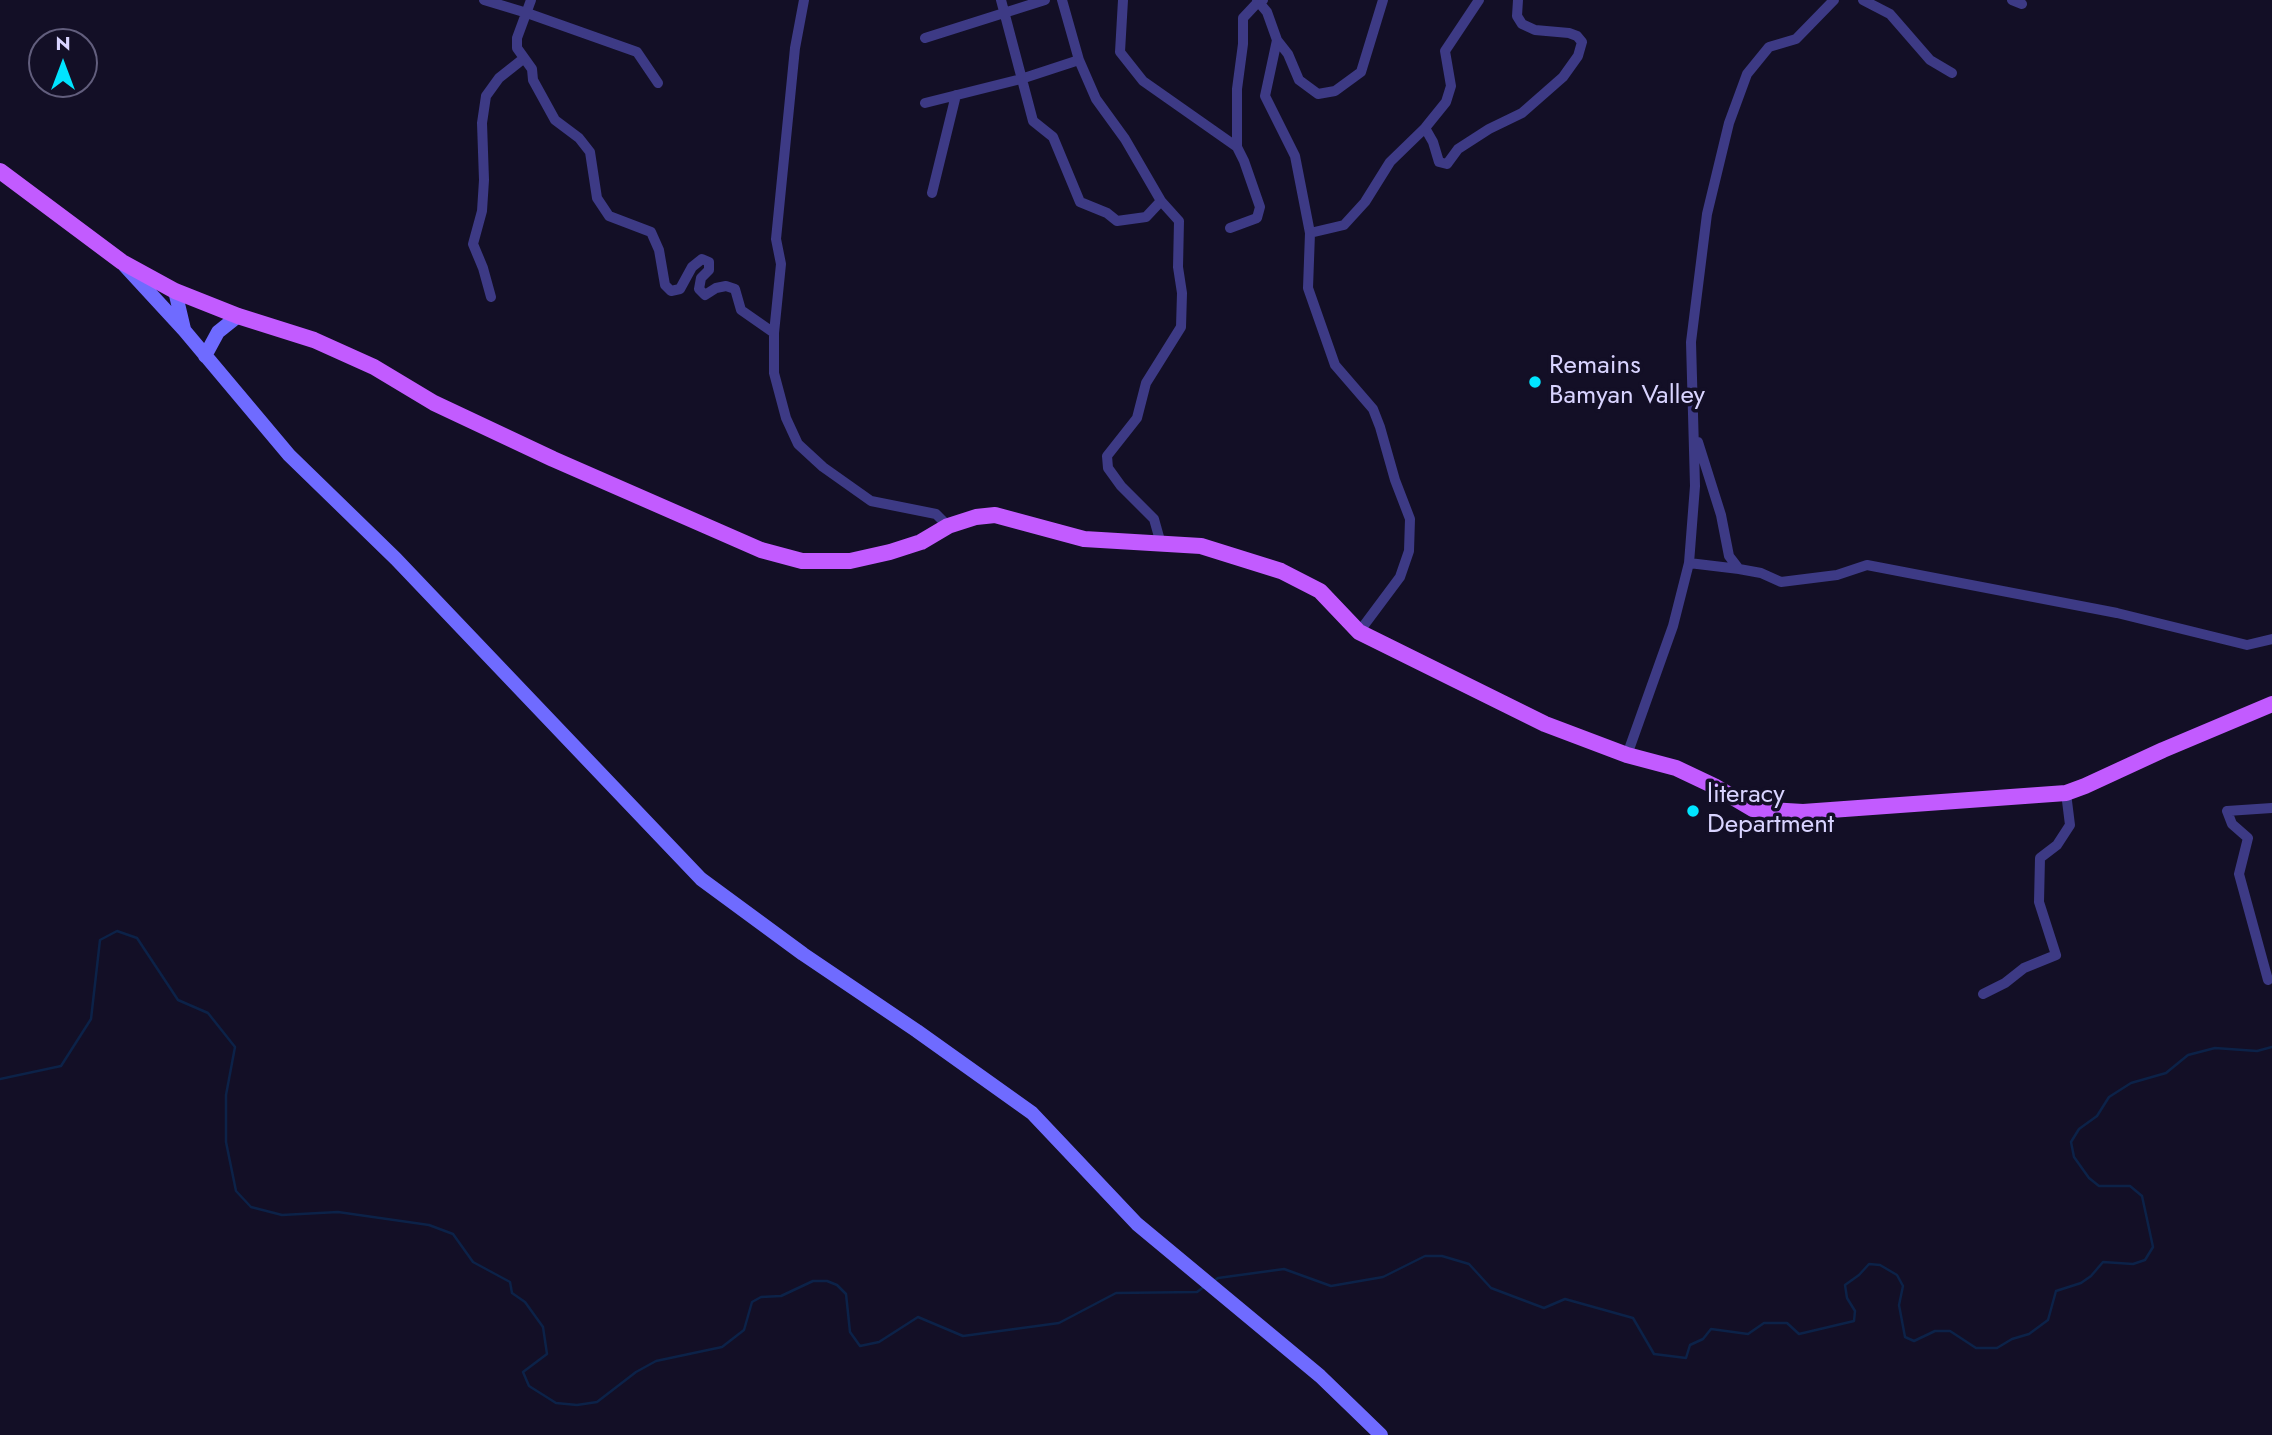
<!DOCTYPE html>
<html>
<head>
<meta charset="utf-8">
<style>
	body { margin:0 }
	#map { position:relative; width:2272px; height:1435px; overflow:hidden; background:#130f26; font-family:Jost,sans-serif }
	canvas { display:block }
	.north { position:absolute; left:28px; top:28px; width:70px; height:70px; box-sizing:border-box; background:#130f26; border:2px solid #625e7d; border-radius:50%; rotate:0deg; font-size:19px; font-weight:700; line-height:28px; text-align:center; color:#d9d4ff }
	.north::after { content:''; display:block; margin:auto; width:24px; height:32px; background:#00e5ff; clip-path:polygon(50% 0,100% 100%,50% 72%,0 100%) }
</style>
</head>
<body>
<div id="map">
<canvas width="2272" height="1435"></canvas>
<div class="north">N</div>
</div>
<script>
const g = document.querySelector('canvas').getContext('2d');
g.lineJoin = 'round';
function shape(rows) {
  const path = new Path2D();
  for (const r of rows) {
    path.moveTo(r[0], r[1]);
    for (let i = 2; i < r.length; i += 2) path.lineTo(r[i], r[i + 1]);
  }
  return path;
}
function strokePath(path, color, width, dash) {
  g.strokeStyle = color;
  g.lineWidth = width;
  g.lineCap = dash ? 'butt' : 'round';
  g.setLineDash(dash || []);
  g.stroke(path);
}
function label(font, color, halo, rows, align = 'center') {
  g.font = font + ' Jost,sans-serif';
  g.lineWidth = 7;
  g.setLineDash([]);
  g.textBaseline = 'middle';
  g.strokeStyle = halo;
  g.fillStyle = color;
  for (const [text, x, y, turn = 0] of rows) {
    g.save();
    g.translate(x, y);
    g.rotate((+turn || 0) * Math.PI / 180);
    g.textAlign = isNaN(turn) ? turn : align;
    if (halo) g.strokeText(text, 0, 0);
    g.fillText(text, 0, 0);
    g.restore();
  }
}
strokePath(shape([
	[0,1079,61,1066,91,1019,100,940,117,931,137,938,178,1000,208,1013,235,1047,226,1095,226,1142,236,1191,251,1207,282,1215,338,1212,429,1225,453,1234,473,1262,510,1282,512,1293,525,1302,543,1327,547,1354,523,1372,529,1386,556,1403,577,1405,597,1402,636,1372,656,1361,722,1347,744,1330,752,1302,761,1297,781,1296,813,1281,827,1281,837,1285,846,1294,850,1332,860,1346,879,1342,918,1317,963,1336,1059,1323,1116,1293,1197,1292,1205,1286],
	[1214,1281,1218,1278,1284,1269,1331,1286,1383,1277,1425,1256,1442,1256,1469,1264,1491,1288,1544,1308,1565,1299,1633,1318,1654,1354,1686,1358,1690,1345,1703,1339,1711,1329,1748,1334,1764,1323,1787,1323,1799,1334,1854,1321,1855,1311,1847,1298,1845,1285,1859,1275,1869,1264,1880,1265,1897,1275,1903,1286,1899,1305,1905,1337,1914,1341,1935,1331,1950,1331,1976,1348,1997,1348,2012,1339,2029,1334,2048,1320,2056,1291,2081,1283,2091,1276,2103,1262,2133,1264,2145,1260,2153,1247,2142,1196,2130,1186,2099,1186,2089,1178,2074,1157,2071,1142,2079,1129,2097,1116,2109,1097,2131,1083,2166,1073,2188,1055,2215,1048,2257,1051,2272,1047]
]), '#0c2248', 2.5);
strokePath(shape([
	[484,0,527,13,637,52,658,83],
	[531,0,517,38,517,48,532,69,533,80,555,120,579,138,590,152,597,198,609,216,651,232,659,250,665,285,671,291,680,289,692,267,702,259,709,262,709,270,701,278,699,289,705,295,716,288,726,286,735,289,741,310,774,333],
	[804,0,795,48,776,239,781,264,774,333,774,373,786,418,798,444,823,467,871,501,936,514,948,526],
	[1001,0,1033,121,1053,137,1080,202,1107,213,1117,221,1146,217,1161,201],
	[1062,0,1079,60,1096,99,1125,139,1161,201,1179,221,1178,267,1182,293,1181,327,1146,383,1137,418,1107,456,1108,468,1121,486,1154,519,1161,544],
	[1123,0,1120,52,1143,81,1237,147,1244,161,1260,207,1257,218,1230,228],
	[1257,0,1267,12,1277,40,1265,96,1295,156,1310,233,1308,288,1335,365,1373,409,1380,427,1395,480,1410,519,1409,551,1400,577,1359,632],
	[1863,0,1890,14,1930,60,1952,73],
	[2012,0,2022,4],
	[925,38,1045,0],
	[1277,40,1288,54,1299,80,1318,94,1335,91,1361,72,1383,0],
	[925,103,1021,79,1079,60],
	[1425,128,1433,142,1439,162,1447,164,1458,149,1489,129,1522,113,1563,77,1578,56,1582,42,1577,36,1569,33,1535,30,1522,24,1517,16,1518,0],
	[1237,147,1237,89,1243,44,1243,18,1258,2,1263,0],
	[932,193,956,95],
	[1310,233,1344,225,1365,202,1390,162,1425,128,1446,102,1451,86,1445,51,1479,0],
	[491,297,483,268,473,244,482,211,484,180,482,123,486,96,499,78,523,59],
	[1698,442,1721,515,1729,556,1739,569,1761,573,1781,582,1837,575,1867,565,2117,613,2247,645,2272,639],
	[1689,563,1739,569],
	[1627,755,1673,626,1689,563,1695,486,1691,342,1707,214,1729,123,1747,74,1769,47,1796,39,1834,0],
	[2268,980,2239,874,2248,838,2232,824,2227,811,2272,808],
	[1983,994,2005,983,2024,968,2056,955,2039,902,2040,858,2057,845,2070,825,2066,793]
]), '#3d3a85', 10);
strokePath(shape([
	[125,266,184,330,289,455,396,559,701,879,803,954,917,1031,1032,1113,1137,1224,1320,1376,1381,1435],
	[175,291,184,329],
	[205,356,218,332,238,316]
]), '#6f6bff', 14);
strokePath(shape([
	[0,171,122,262,175,291,238,316,314,340,374,367,434,403,553,459,761,550,802,561,850,561,890,552,921,542,948,526,976,517,995,515,1084,539,1201,546,1281,571,1320,591,1359,632,1545,724,1627,755,1676,768,1714,786,1753,809,1803,812,2066,793,2085,786,2163,750,2272,704]
]), '#c25bff', 16);
for (const [x, y, r, color] of [
	[1535,382,7,"#00e5ff"],
	[1693,811,7,"#00e5ff"]
]) {
  const dot = new Path2D();
  dot.arc(x, y, r, 0, 2 * Math.PI);
  g.fillStyle = color;
  g.fill(dot);
  strokePath(dot, '#130f26', 2.5);
}
label('26px', '#d9d4ff', '#130f26', [
	["Remains",1549,367],
	["Bamyan Valley",1549,397],
	["literacy",1707,796],
	["Department",1707,826]
], 'left');
</script>
</body>
</html>
